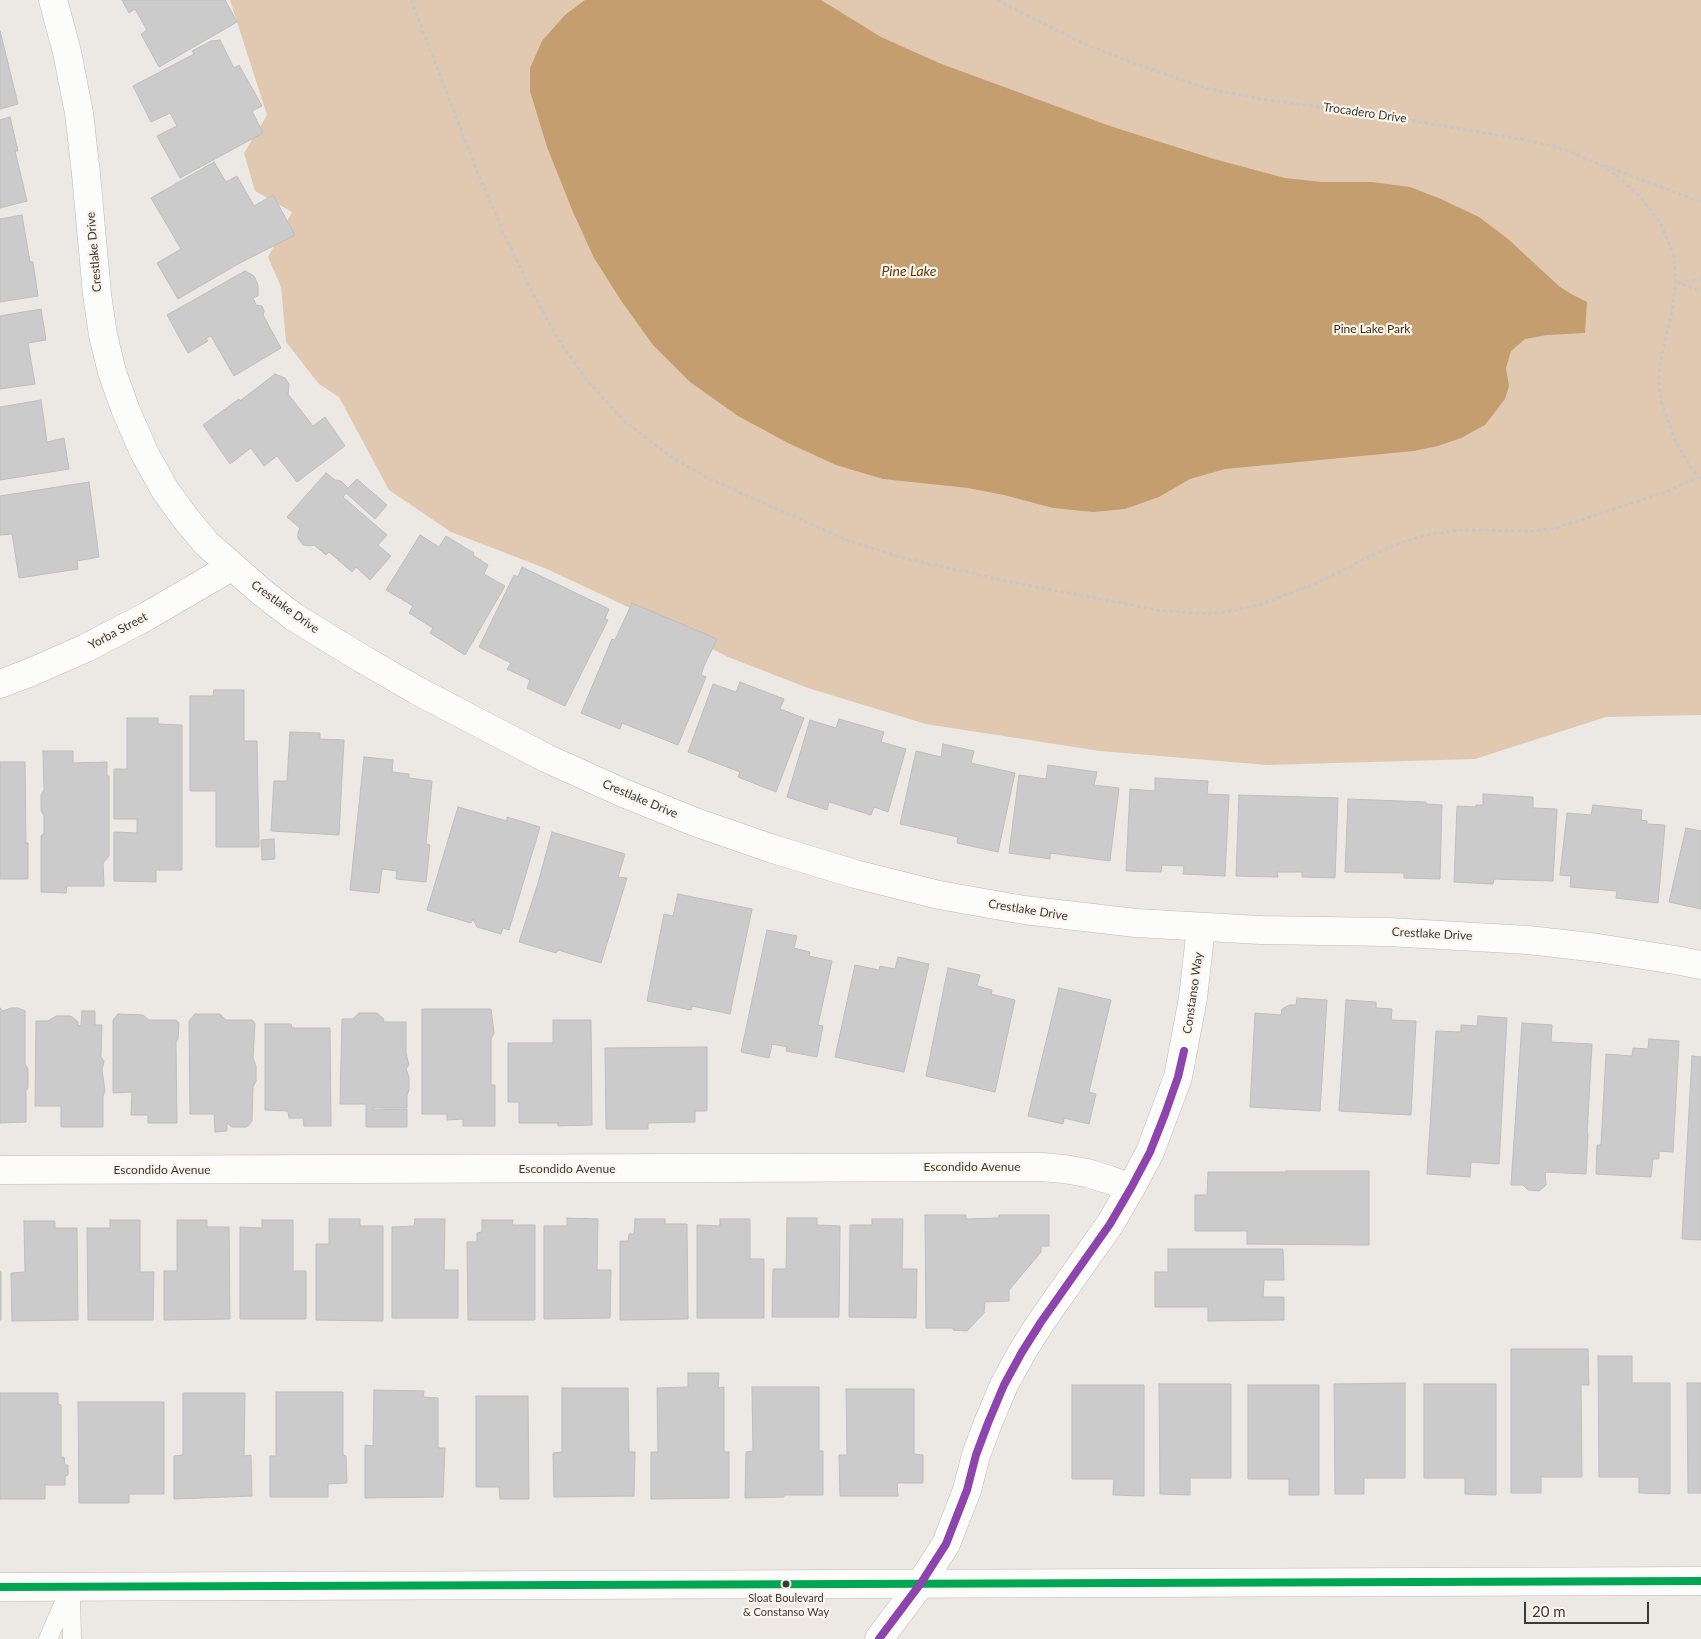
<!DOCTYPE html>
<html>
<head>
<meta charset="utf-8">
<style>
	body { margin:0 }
	#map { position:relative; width:1701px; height:1639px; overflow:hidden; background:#ece8e4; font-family:Lato,sans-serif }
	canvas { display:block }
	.scale { position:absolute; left:1524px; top:1602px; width:125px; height:22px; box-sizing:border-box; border:2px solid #3b3936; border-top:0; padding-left:6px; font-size:15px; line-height:18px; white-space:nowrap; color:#3b3936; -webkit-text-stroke:4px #fcf5ee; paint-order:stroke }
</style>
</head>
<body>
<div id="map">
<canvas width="1701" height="1639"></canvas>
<div class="scale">20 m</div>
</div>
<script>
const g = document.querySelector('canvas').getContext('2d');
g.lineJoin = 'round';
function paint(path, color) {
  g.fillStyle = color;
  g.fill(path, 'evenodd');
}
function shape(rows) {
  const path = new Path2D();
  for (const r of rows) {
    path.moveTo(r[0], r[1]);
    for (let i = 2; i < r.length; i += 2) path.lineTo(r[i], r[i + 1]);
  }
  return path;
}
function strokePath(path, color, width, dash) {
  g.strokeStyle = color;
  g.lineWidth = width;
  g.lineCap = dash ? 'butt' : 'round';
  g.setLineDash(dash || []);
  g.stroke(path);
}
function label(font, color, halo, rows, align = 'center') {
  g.font = font + ' Lato,sans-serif';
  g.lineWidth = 4.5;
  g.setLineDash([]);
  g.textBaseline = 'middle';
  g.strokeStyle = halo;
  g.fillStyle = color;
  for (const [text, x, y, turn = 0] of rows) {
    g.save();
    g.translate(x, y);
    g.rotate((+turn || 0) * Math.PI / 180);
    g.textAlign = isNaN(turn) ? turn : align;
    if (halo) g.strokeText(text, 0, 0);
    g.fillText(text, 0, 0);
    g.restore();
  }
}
paint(shape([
	[230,0,1701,0,1701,715,1606,717,1475,759,1267,765,1100,751,926,724,808,688,728,657,660,622,547,569,451,532,389,490,339,397,319,384,286,342,281,287,268,257,292,212,255,191,244,153,267,115]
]), '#e0c9b0');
paint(shape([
	[585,0,821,0,881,37,939,63,1110,126,1214,159,1285,178,1322,182,1372,182,1410,187,1441,199,1479,217,1507,238,1560,287,1573,295,1587,302,1585,333,1547,335,1525,339,1511,351,1506,368,1509,386,1505,399,1485,425,1461,438,1438,446,1414,451,1225,469,1190,479,1159,497,1125,509,1093,512,1053,508,1004,495,968,488,883,479,836,465,788,443,738,416,690,382,653,345,622,302,594,258,573,212,547,147,530,91,530,68,542,41,565,15]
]), '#c59e70');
const building = shape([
	[122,0,225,0,237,22,159,67,141,34,147,30,135,9,129,13,122,0],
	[0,31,18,104,0,109,0,31],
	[220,40,234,68,239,65,262,106,252,111,263,133,180,178,157,136,177,126,170,113,151,122,133,86,194,54,192,51,211,41,220,40],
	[10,117,18,151,15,151,27,201,0,208,0,120,10,117],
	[214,162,226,182,237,176,254,206,273,195,295,235,238,264,178,299,157,263,181,249,151,198,214,162],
	[22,215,30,262,33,262,38,296,0,302,0,219,22,215],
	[245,271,254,276,258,285,258,296,253,298,256,305,262,306,264,311,263,315,281,348,234,376,211,336,206,338,208,341,188,353,167,315,245,271],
	[41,309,46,340,28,343,35,384,0,389,0,316,41,309],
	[275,374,285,378,289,384,288,394,313,426,325,417,345,446,297,482,277,456,264,466,251,448,230,464,203,425,239,399,240,401,275,374],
	[41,400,47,442,64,438,69,469,0,480,0,407,41,400],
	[326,473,335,480,341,481,347,487,347,489,357,479,387,505,375,519,346,493,343,497,387,535,378,545,391,556,370,580,356,567,352,572,329,552,326,555,314,545,310,546,303,545,298,538,298,533,300,528,287,517,326,473],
	[89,482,99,557,77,561,78,569,19,578,12,534,0,535,0,496,89,482],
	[420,535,439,547,446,536,474,553,473,555,488,565,484,574,505,586,465,655,430,633,433,628,409,613,413,606,386,590,420,535],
	[522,567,609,609,605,619,608,620,565,706,527,688,530,680,507,669,511,663,479,647,514,575,518,577,522,567],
	[632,603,717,639,704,666,701,675,706,677,678,745,622,723,620,729,581,713,612,639,615,640,632,603],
	[740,682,784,699,780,709,804,718,776,792,738,777,740,772,688,752,713,684,736,692,740,682],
	[214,690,244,690,244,741,257,741,259,847,216,847,216,791,190,791,190,696,213,696,214,690],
	[127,718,158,718,158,724,182,725,182,870,156,870,156,882,114,881,114,832,137,833,137,819,114,819,114,769,127,769,127,718],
	[839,719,884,732,881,742,906,749,888,812,874,807,871,815,829,802,827,810,787,797,810,720,836,728,839,719],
	[290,732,320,733,320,739,344,740,339,835,271,831,274,781,287,781,290,732],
	[943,744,974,751,971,763,1015,773,998,852,957,843,958,837,900,824,916,751,941,757,943,744],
	[43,751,73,751,73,763,107,762,107,776,109,776,109,856,103,863,104,886,67,886,66,893,41,892,41,836,44,833,44,816,41,810,41,795,44,790,43,751],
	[364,757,393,760,392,772,409,774,409,778,432,781,426,844,430,845,426,882,396,879,397,871,382,869,379,893,350,890,364,757],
	[0,762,25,762,26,843,28,843,28,879,0,879,0,762],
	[1048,765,1097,772,1094,785,1119,788,1110,861,1050,853,1050,859,1009,853,1019,775,1046,779,1048,765],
	[1155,778,1208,781,1207,794,1229,795,1225,876,1183,874,1184,866,1162,865,1161,872,1126,871,1130,789,1155,791,1155,778],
	[1483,794,1533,797,1533,808,1557,809,1553,881,1494,879,1493,884,1454,882,1457,806,1476,807,1476,805,1483,805,1483,794],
	[1239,795,1338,798,1335,878,1302,877,1302,872,1277,872,1278,877,1236,876,1239,795],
	[1348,799,1426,802,1426,804,1442,805,1440,879,1404,878,1404,873,1345,872,1348,799],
	[1593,805,1642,810,1641,820,1647,821,1647,824,1665,825,1658,903,1616,898,1617,891,1570,887,1571,876,1560,875,1567,813,1591,815,1593,805],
	[458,807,507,821,507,817,540,827,509,930,503,928,501,934,477,927,473,919,471,923,427,910,458,807],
	[1686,828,1701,831,1701,909,1669,902,1686,828],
	[552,832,625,854,618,877,627,878,601,963,558,950,556,953,519,942,538,883,552,832],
	[274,839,275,859,262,860,261,840,274,839],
	[678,894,752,909,730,1014,692,1006,691,1010,647,1001,664,914,673,916,678,894],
	[767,930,797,936,794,948,810,952,809,956,832,961,818,1025,823,1026,817,1057,786,1051,787,1047,772,1044,769,1058,741,1052,767,930],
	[898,957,929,964,904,1072,835,1057,855,965,879,970,880,966,895,969,898,957],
	[948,968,980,975,977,986,992,990,991,994,1015,1000,995,1092,926,1076,948,968],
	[1059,988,1111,1000,1089,1092,1096,1094,1089,1124,1064,1118,1063,1124,1028,1116,1059,988],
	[1297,998,1327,1000,1320,1111,1250,1107,1255,1013,1281,1015,1282,1009,1289,1005,1296,1005,1297,998],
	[1346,1000,1376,1002,1376,1008,1392,1009,1391,1020,1416,1021,1411,1115,1339,1111,1346,1000],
	[0,1008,3,1011,11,1008,18,1008,25,1011,25,1064,28,1069,28,1087,26,1091,26,1122,0,1123,0,1008],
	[422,1009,491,1009,494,1033,491,1039,491,1085,495,1085,495,1126,463,1126,463,1119,447,1120,447,1114,422,1114,422,1009],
	[82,1011,95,1011,95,1025,102,1025,101,1057,104,1061,102,1070,105,1091,103,1096,103,1127,61,1127,61,1106,35,1106,36,1021,48,1021,56,1016,71,1016,78,1022,78,1025,81,1026,82,1011],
	[359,1013,377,1013,384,1019,383,1022,406,1022,406,1053,409,1065,406,1069,409,1077,409,1090,407,1095,407,1108,373,1108,373,1110,407,1109,407,1127,366,1127,366,1104,340,1104,342,1019,353,1019,359,1013],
	[118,1014,143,1015,149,1020,176,1020,179,1023,178,1039,176,1042,177,1123,148,1123,148,1115,131,1115,132,1092,113,1093,113,1020,118,1014],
	[195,1014,220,1014,226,1020,252,1020,255,1023,253,1058,256,1066,256,1081,253,1087,252,1121,247,1127,232,1127,227,1123,227,1131,215,1132,214,1114,190,1114,189,1021,195,1014],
	[1478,1016,1507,1018,1499,1164,1471,1162,1470,1177,1427,1174,1436,1031,1461,1032,1461,1025,1477,1026,1478,1016],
	[553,1020,591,1020,592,1125,558,1126,558,1123,519,1123,519,1102,508,1102,508,1043,553,1043,553,1020],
	[1522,1023,1552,1025,1551,1042,1592,1044,1587,1134,1588,1134,1586,1174,1545,1172,1546,1185,1539,1191,1528,1190,1523,1185,1511,1185,1522,1023],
	[265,1024,291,1024,292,1028,330,1028,331,1126,304,1126,303,1118,289,1118,288,1111,265,1110,265,1024],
	[1649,1039,1679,1041,1673,1152,1659,1151,1659,1159,1653,1159,1651,1177,1596,1174,1597,1145,1601,1145,1606,1054,1632,1056,1633,1048,1648,1049,1649,1039],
	[707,1047,707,1111,695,1111,695,1122,648,1123,648,1129,606,1129,605,1048,707,1047],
	[1692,1056,1701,1057,1701,1240,1682,1239,1692,1056],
	[1286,1171,1369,1171,1369,1245,1247,1244,1247,1231,1195,1231,1195,1195,1207,1195,1208,1172,1286,1172,1286,1171],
	[925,1215,966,1215,966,1219,999,1218,999,1215,1049,1215,1049,1246,1041,1246,1041,1252,1009,1290,1009,1301,985,1302,984,1313,967,1331,953,1330,953,1328,926,1328,925,1215],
	[567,1218,598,1219,597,1270,611,1270,610,1318,544,1319,544,1226,567,1226,567,1218],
	[787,1218,817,1218,817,1225,840,1226,839,1317,772,1317,773,1269,786,1269,787,1218],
	[329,1219,360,1219,360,1226,383,1226,383,1321,316,1320,316,1244,329,1244,329,1219],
	[415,1219,445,1219,444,1270,458,1270,458,1318,392,1318,392,1227,414,1226,415,1219],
	[635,1219,665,1219,665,1224,687,1224,688,1319,620,1320,620,1241,628,1241,629,1234,634,1234,635,1219],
	[720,1219,750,1219,750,1259,764,1259,764,1318,697,1318,697,1225,720,1226,720,1219],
	[872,1219,903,1219,902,1269,917,1269,916,1318,849,1317,850,1225,872,1225,872,1219],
	[110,1220,140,1220,140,1272,154,1272,153,1320,88,1320,87,1228,110,1228,110,1220],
	[177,1220,207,1220,207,1227,229,1227,230,1319,164,1320,164,1271,177,1271,177,1220],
	[262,1220,293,1220,293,1271,306,1271,306,1319,240,1319,240,1227,262,1228,262,1220],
	[482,1220,513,1220,512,1225,535,1225,535,1320,468,1320,467,1242,477,1242,477,1233,482,1232,482,1220],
	[24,1221,55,1221,55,1228,77,1228,78,1320,12,1321,11,1273,25,1272,24,1221],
	[1168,1249,1283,1249,1284,1280,1264,1280,1263,1297,1284,1297,1284,1320,1208,1321,1208,1307,1155,1307,1155,1272,1168,1272,1168,1249],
	[0,1272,1,1272,1,1320,0,1320,0,1272],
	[1511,1349,1588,1349,1589,1385,1581,1385,1582,1477,1541,1477,1541,1493,1511,1493,1511,1349],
	[1598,1356,1632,1356,1632,1383,1670,1383,1670,1494,1639,1493,1639,1477,1599,1477,1598,1356],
	[688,1373,719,1373,718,1388,724,1387,724,1452,729,1452,729,1498,651,1499,651,1452,658,1452,657,1388,688,1387,688,1373],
	[1405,1383,1405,1478,1364,1478,1364,1494,1335,1494,1334,1384,1405,1383],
	[1687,1383,1701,1383,1701,1493,1688,1493,1687,1383],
	[1159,1384,1231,1384,1231,1478,1190,1478,1190,1495,1160,1494,1159,1384],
	[1424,1384,1496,1384,1496,1495,1465,1494,1465,1478,1424,1478,1424,1384],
	[1072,1385,1144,1385,1144,1496,1113,1495,1114,1479,1072,1479,1072,1385],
	[1248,1385,1319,1385,1319,1495,1289,1495,1289,1479,1248,1479,1248,1385],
	[752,1387,819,1387,819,1451,823,1451,823,1495,784,1495,784,1497,745,1498,746,1452,753,1451,752,1387],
	[562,1388,628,1388,629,1452,635,1452,634,1496,554,1497,553,1453,562,1452,562,1388],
	[846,1389,914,1389,914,1454,923,1455,923,1483,897,1483,898,1496,840,1496,839,1455,847,1455,846,1389],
	[374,1390,424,1391,423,1397,438,1398,438,1448,445,1448,443,1497,365,1498,365,1445,373,1446,374,1390],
	[276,1392,343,1392,343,1455,346,1456,347,1483,328,1484,328,1497,270,1497,270,1456,276,1456,276,1392],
	[0,1393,58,1393,58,1404,61,1405,61,1457,64,1457,65,1465,68,1465,68,1475,65,1476,65,1485,45,1485,45,1499,0,1499,0,1393],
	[183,1393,245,1393,244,1456,251,1455,252,1496,174,1499,174,1456,183,1455,183,1393],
	[476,1396,528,1396,529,1499,500,1499,499,1487,476,1487,476,1396],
	[78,1402,164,1402,164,1494,129,1494,129,1503,79,1503,78,1402]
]);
paint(building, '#cccbcb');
strokePath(building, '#bebebe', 1);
const service = shape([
	[71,1592,72,1639],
	[48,1639,71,1586]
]);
const minor = shape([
	[53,0,67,52,79,113,86,174,97,294,103,335,112,372,126,411,144,452,165,490,186,519,207,544,264,594,294,617,356,655,416,690,479,723,546,758,621,792,695,822,773,849,855,874,939,895,1024,910,1136,923,1260,930,1388,932,1528,940,1598,948,1675,960,1701,965],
	[0,684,29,673,86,648,147,616,231,567],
	[0,1170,1042,1167,1064,1169,1087,1173,1110,1180,1131,1188],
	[879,1639,921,1583,946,1544,967,1490,976,1455,988,1423,1004,1385,1022,1352,1041,1322,1110,1224,1131,1188,1150,1152,1178,1077,1193,998,1201,927]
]);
const primary = shape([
	[0,1587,1701,1581]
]);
strokePath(service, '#bebbb7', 19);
strokePath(minor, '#bebbb7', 29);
strokePath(primary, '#bebbb7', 29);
strokePath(shape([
	[411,0,477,171,505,236,529,286,557,337,585,378,624,421,670,456,710,479,849,541,903,558,1011,582,1158,610,1209,614,1232,611,1259,605,1317,583,1381,551,1406,541,1432,534,1460,530,1534,531,1556,528,1667,492,1697,477],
	[997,0,1080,42,1131,62,1206,88,1260,99,1373,114,1526,140,1557,147,1580,156,1597,163,1614,174,1639,195,1649,208,1660,223,1673,253,1676,282,1672,311,1660,363,1659,382,1661,401,1675,440,1686,460,1701,481],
	[1605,166,1701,202],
	[1676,282,1701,291],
	[1679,282,1701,279]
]), '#cac8c7', 3, [4, 2.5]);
strokePath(service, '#fcfcfb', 18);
strokePath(minor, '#fcfcfb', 28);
strokePath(primary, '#fcfcfb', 28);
strokePath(shape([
	[0,1587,1701,1581]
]), '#00a651', 8);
strokePath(shape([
	[879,1639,921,1583,946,1544,967,1490,976,1455,988,1423,1004,1385,1022,1352,1041,1322,1110,1224,1131,1188,1150,1152,1165,1114,1178,1077,1184,1051]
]), '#8e44ad', 8);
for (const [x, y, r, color] of [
	[786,1584,4.5,"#3b3936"]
]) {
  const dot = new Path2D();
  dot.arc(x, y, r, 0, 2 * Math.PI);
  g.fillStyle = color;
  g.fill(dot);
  strokePath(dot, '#fcf5ee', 2);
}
label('11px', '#3b3936', '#fcf5ee', [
	["Sloat Boulevard",786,1598],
	["& Constanso Way",786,1612]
]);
label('12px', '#3b3936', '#fcf5ee', [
	["Trocadero Drive",1365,113,8],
	["Crestlake Drive",94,252,-95],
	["Crestlake Drive",285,607,36],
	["Yorba Street",118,631,-28],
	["Crestlake Drive",640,799,23],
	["Crestlake Drive",1028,910,9],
	["Crestlake Drive",1432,934,3],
	["Constanso Way",1193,993,-82],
	["Escondido Avenue",972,1167],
	["Escondido Avenue",567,1169],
	["Escondido Avenue",162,1170]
]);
label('12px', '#40290d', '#fcf5ee', [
	["Pine Lake Park",1372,329]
]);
label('italic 14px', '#5f3a06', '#fcf5ee', [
	["Pine Lake",909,271]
]);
</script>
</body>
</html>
